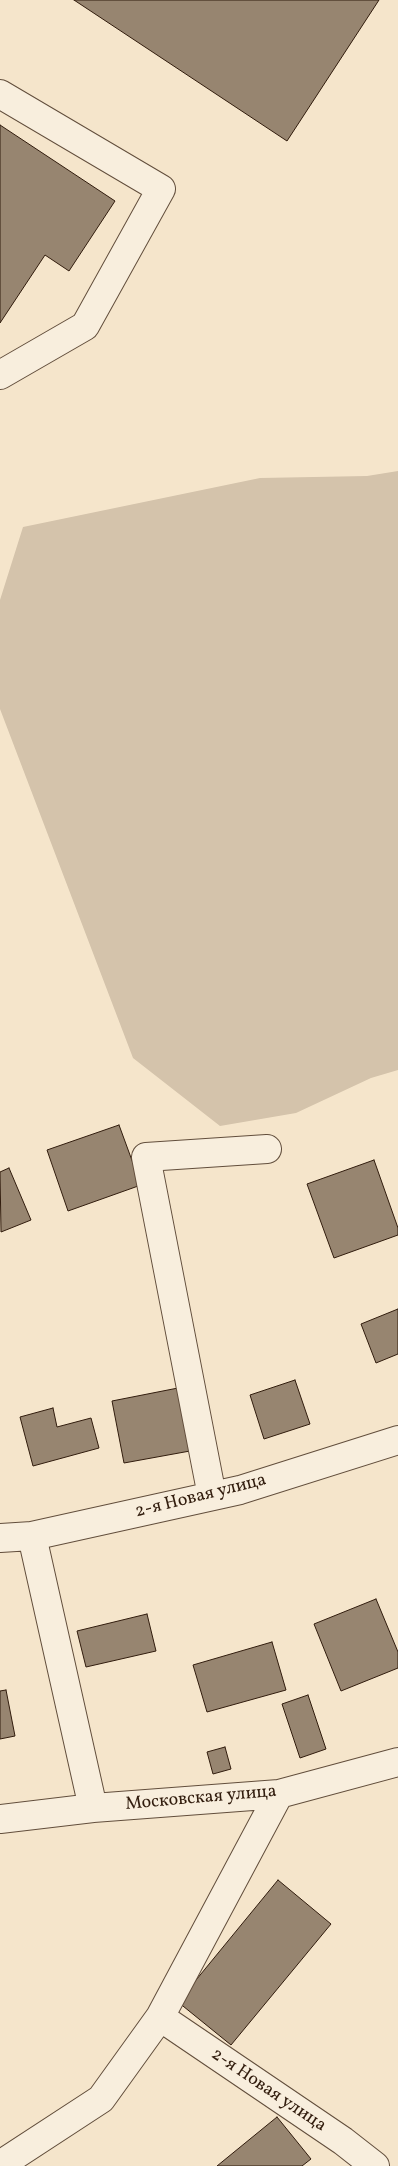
<!DOCTYPE html>
<html>
<head>
<meta charset="utf-8">
<style>
	body { margin:0 }
	canvas { display:block; background:#f5e5cb }
</style>
</head>
<body>
<canvas width="398" height="2166"></canvas>
<script>
const g = document.querySelector('canvas').getContext('2d');
g.lineJoin = 'round';
function paint(path, color) {
  g.fillStyle = color;
  g.fill(path, 'evenodd');
}
function shape(rows) {
  const path = new Path2D();
  for (const r of rows) {
    path.moveTo(r[0], r[1]);
    for (let i = 2; i < r.length; i += 2) path.lineTo(r[i], r[i + 1]);
  }
  return path;
}
function strokePath(path, color, width, dash) {
  g.strokeStyle = color;
  g.lineWidth = width;
  g.lineCap = dash ? 'butt' : 'round';
  g.setLineDash(dash || []);
  g.stroke(path);
}
function label(font, color, halo, rows, align = 'center') {
  g.font = font + ' Vollkorn,serif';
  g.lineWidth = 5;
  g.setLineDash([]);
  g.textBaseline = 'middle';
  g.strokeStyle = halo;
  g.fillStyle = color;
  for (const [text, x, y, turn = 0] of rows) {
    g.save();
    g.translate(x, y);
    g.rotate((+turn || 0) * Math.PI / 180);
    g.textAlign = isNaN(turn) ? turn : align;
    if (halo) g.strokeText(text, 0, 0);
    g.fillText(text, 0, 0);
    g.restore();
  }
}
paint(shape([
	[398,471,398,1070,371,1078,296,1113,220,1126,133,1058,0,709,0,600,23,527,260,478,367,476]
]), '#d4c3ab');
const building = shape([
	[74,0,379,0,287,141,74,0],
	[0,125,115,201,69,271,45,255,0,323,0,125],
	[119,1125,141,1185,68,1211,47,1150,119,1125],
	[374,1160,398,1228,398,1235,334,1258,307,1184,374,1160],
	[9,1168,31,1220,1,1232,0,1172,9,1168],
	[398,1309,398,1354,376,1363,361,1324,398,1309],
	[295,1380,310,1424,264,1439,250,1395,295,1380],
	[178,1388,190,1451,124,1463,112,1401,178,1388],
	[53,1408,57,1427,91,1418,99,1448,33,1466,20,1417,53,1408],
	[376,1599,398,1652,398,1668,341,1691,314,1624,376,1599],
	[147,1614,156,1651,86,1667,77,1631,147,1614],
	[272,1642,286,1690,207,1712,193,1665,272,1642],
	[6,1690,15,1736,0,1739,0,1691,6,1690],
	[308,1695,326,1749,300,1758,282,1704,308,1695],
	[225,1747,231,1769,213,1774,207,1752,225,1747],
	[278,1880,331,1924,231,2045,178,2002,278,1880],
	[277,2117,311,2159,302,2166,217,2166,277,2117]
]);
paint(building, '#978570');
strokePath(building, '#311c0d', 1);
const minor = shape([
	[0,94,161,189,85,326,0,375],
	[212,1496,146,1157,267,1149],
	[32,1536,93,1808],
	[0,1538,32,1536,240,1490,398,1440],
	[0,1819,93,1808,279,1794,398,1762],
	[160,2017,343,2141,375,2166],
	[0,2165,101,2099,160,2017,279,1794]
]);
strokePath(minor, '#624e3c', 30);
strokePath(minor, '#f8eedd', 28);
label('18px', '#311c0d', '#f8eedd', [
	["2-я Новая улица",201,1497,-14],
	["Московская улица",201,1799,-5],
	["2-я Новая улица",268,2091,34]
]);
</script>
</body>
</html>
